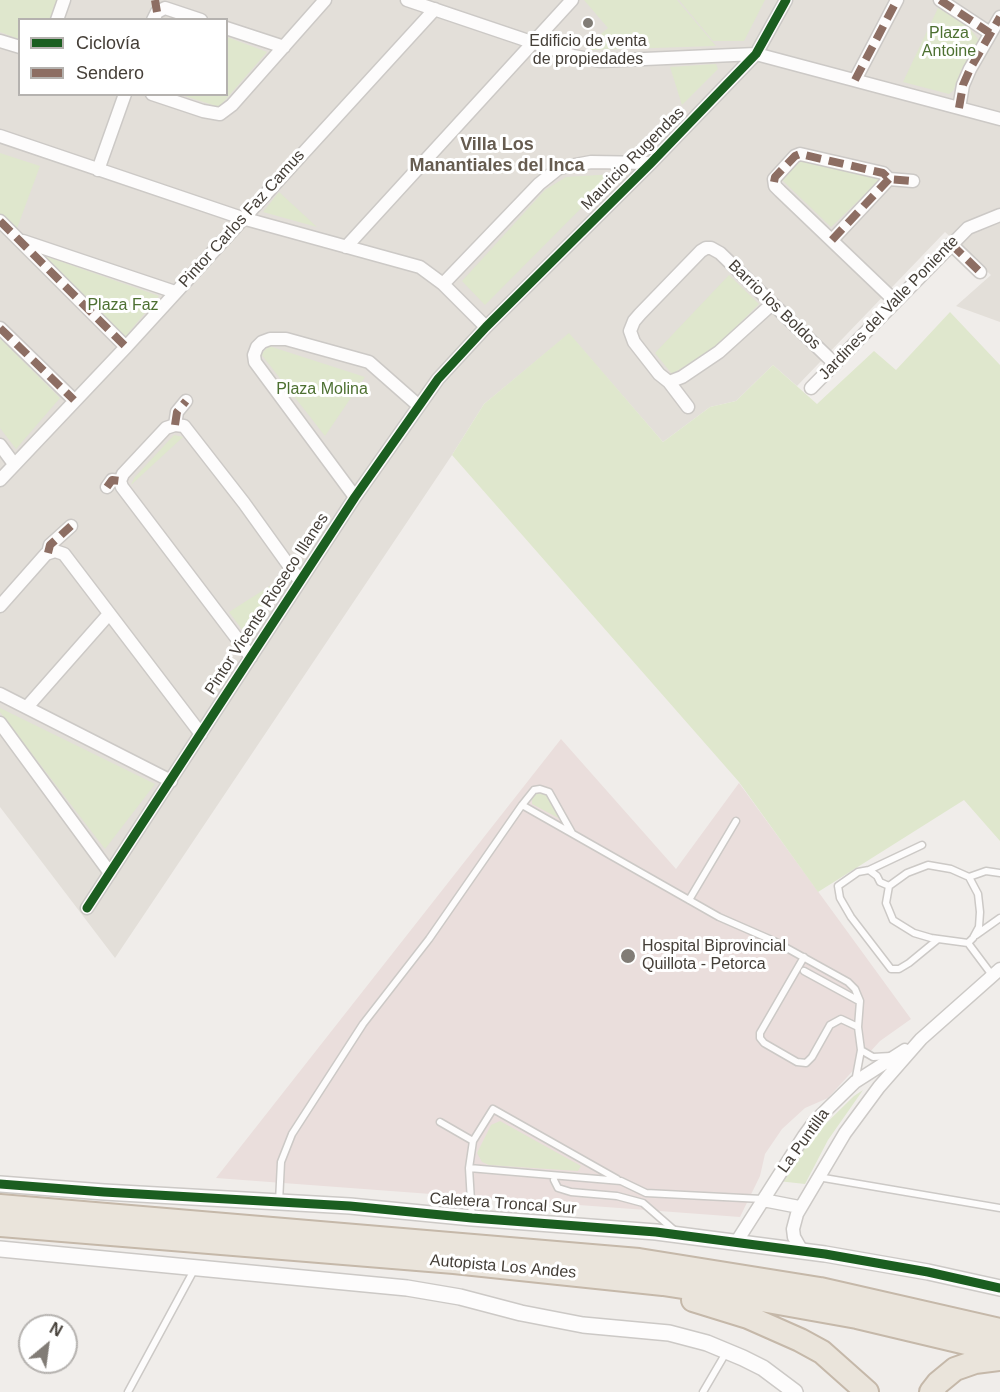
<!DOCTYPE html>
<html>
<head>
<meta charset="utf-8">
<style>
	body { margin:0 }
	#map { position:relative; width:1000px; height:1392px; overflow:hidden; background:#f0edea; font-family:Arial,sans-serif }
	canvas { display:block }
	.legend { position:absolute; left:18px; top:18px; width:210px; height:78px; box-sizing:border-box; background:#fff; border:2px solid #b5b2af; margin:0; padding:8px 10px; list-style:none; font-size:18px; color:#453f38 }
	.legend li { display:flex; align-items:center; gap:12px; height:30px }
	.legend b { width:30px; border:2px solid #b5b2af }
	.north { position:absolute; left:18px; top:1314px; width:60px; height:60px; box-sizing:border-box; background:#fff; border:2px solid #b5b2af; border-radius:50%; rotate:29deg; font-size:16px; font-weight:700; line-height:24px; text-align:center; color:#453f38 }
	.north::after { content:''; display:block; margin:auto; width:21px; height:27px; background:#817c76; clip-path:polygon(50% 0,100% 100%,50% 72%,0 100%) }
</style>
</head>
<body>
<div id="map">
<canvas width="1000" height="1392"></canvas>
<ul class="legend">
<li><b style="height:8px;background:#1b5e20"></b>Ciclovía</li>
<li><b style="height:8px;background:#8d6e63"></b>Sendero</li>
</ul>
<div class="north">N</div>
</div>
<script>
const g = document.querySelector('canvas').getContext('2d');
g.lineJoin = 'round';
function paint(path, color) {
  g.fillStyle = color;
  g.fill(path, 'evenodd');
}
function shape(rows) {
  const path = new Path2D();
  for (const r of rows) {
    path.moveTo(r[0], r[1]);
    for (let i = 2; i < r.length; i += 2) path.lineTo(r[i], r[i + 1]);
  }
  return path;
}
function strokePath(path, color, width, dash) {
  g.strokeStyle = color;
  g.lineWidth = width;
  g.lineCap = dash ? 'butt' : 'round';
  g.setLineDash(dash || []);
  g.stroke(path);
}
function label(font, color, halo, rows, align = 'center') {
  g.font = font + ' Arial,sans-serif';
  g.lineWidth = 6;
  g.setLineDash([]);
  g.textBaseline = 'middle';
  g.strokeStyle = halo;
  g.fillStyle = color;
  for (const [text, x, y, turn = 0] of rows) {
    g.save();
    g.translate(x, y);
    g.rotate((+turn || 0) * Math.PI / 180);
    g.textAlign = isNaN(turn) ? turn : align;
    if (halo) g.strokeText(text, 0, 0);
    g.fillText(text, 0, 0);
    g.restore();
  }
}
paint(shape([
	[0,0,1000,0,1000,322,956,306,991,275,945,232,797,386,773,365,736,401,710,407,663,442,569,334,484,404,452,455,115,958,0,807],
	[20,20,226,20,226,94,20,94]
]), '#e3dfd9');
paint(shape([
	[561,739,676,869,739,783,911,1019,880,1041,828,1098,805,1108,782,1129,765,1154,760,1176,740,1217,216,1178]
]), '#eadedc');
paint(shape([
	[0,0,59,0,52,19,20,20,19,39,0,32],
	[584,0,677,0,716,46,591,50,585,47,608,28],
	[679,0,765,0,744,41,713,41],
	[938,8,968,26,978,39,978,46,962,68,953,91,949,94,903,82],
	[227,37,267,52,219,107,182,95,226,94],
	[716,64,718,69,682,105,670,67],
	[0,153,40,166,16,231,0,214],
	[801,157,881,179,831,227,780,178],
	[615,174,485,305,462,281,545,190,566,177],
	[279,192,317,227,263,212],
	[45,256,159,296,125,337],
	[729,275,759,304,717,346,672,374,655,353],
	[950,312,1000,365,1000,841,964,800,818,892,739,782,452,455,484,404,569,333,663,442,710,407,736,401,773,365,817,404,874,351,896,370],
	[0,338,60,398,16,449,0,428],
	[269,346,365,377,325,436,261,354],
	[174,435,183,437,131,485,134,478],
	[284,577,244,632,229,612],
	[0,708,155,784,105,849,0,712],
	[542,792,547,794,562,820,532,804,532,799,536,794],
	[863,1090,828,1140,805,1184,778,1181,806,1143,854,1096],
	[500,1121,581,1166,578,1171,489,1165,482,1162,477,1153,491,1125]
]), '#dfe7cd');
const service = shape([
	[522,805,534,790,540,789,549,792,572,833],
	[928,865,951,869,969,877,978,894,980,912,979,927,973,938,968,943,931,938,914,933,893,920,886,903,889,886,907,873,928,865],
	[869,870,922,845],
	[969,877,986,871,1000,873],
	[889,886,880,882,877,876,869,870,858,872,838,886,840,898,851,917,891,969,899,969,909,963,937,940],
	[689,900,736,821],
	[976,935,1000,918],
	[968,943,992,975],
	[804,957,760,1033,760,1038,764,1043,797,1062,806,1063,812,1057,830,1025,841,1019,858,1027],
	[804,971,859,1001],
	[855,1082,861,1050],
	[440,1122,473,1141],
	[469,1168,621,1181,646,1193,762,1199],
	[818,1177,1000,1208],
	[554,1180,558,1188,571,1192,617,1196,643,1203,674,1230],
	[279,1202,281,1162,292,1134,363,1024,429,939,522,805,719,917,774,941,848,982,855,989,860,1001,858,1027,861,1050,873,1057,891,1056],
	[472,1218,469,1168,473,1141,493,1109,617,1179],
	[128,1392,194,1270],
	[703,1392,727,1351]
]);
const minor = shape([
	[407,0,573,56,600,61,756,54,1000,119],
	[940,0,990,33],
	[57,20,64,0],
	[153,20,157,12,165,8,201,20],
	[226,28,284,47],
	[0,41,20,47],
	[855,80,897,0],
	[152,94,203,111,220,114,232,105,325,0],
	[959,108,963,85,970,69,1000,17],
	[0,136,242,218,420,267,443,284,486,327],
	[98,170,125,94],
	[0,221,126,347],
	[832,240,889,179],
	[23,241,175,292],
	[951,244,980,272],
	[346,247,572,0],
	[443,284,539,184,559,168,591,162,651,163],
	[895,301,780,191,775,186,774,179,795,156,800,154,883,173,889,179,913,181],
	[0,328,74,400],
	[669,382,682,377,719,352,772,304],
	[811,388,968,228,1000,215],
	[688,407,669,382,659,374,634,342,630,331,634,321,640,314,701,251,706,248,711,248,720,253,835,364],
	[175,425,177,412,186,401],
	[0,445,14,464],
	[0,480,126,347,435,9],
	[120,481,123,474,166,428,175,425,184,426,244,503,300,581],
	[120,481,122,487,251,657],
	[107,487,112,480,120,481],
	[355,497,255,362,254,355,257,347,262,342,270,339,286,339,369,362,419,406],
	[48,553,50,545,71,526],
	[0,606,46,554,55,551,64,554,201,734],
	[0,694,171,781],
	[27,707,109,614],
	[0,723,110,873],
	[87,908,355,497,438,379,486,327,651,163,756,54,786,0],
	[763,1200,799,1207],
	[737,1241,804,1136,815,1121,855,1082,905,1050],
	[802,1251,794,1237,793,1229,797,1214,845,1133,879,1087,921,1039,1000,969]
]);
const tertiary = shape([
	[0,1184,104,1192,350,1206,472,1218,656,1232,825,1254,928,1272,1000,1288],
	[0,1249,407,1288,460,1297,521,1313,583,1325,669,1333,707,1343,743,1358,763,1368,795,1392]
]);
const motorway = shape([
	[0,1206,639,1260,820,1289,1000,1330],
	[0,1225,454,1262,663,1284,728,1294,857,1317,1000,1351],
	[693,1300,748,1317,800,1340,822,1352,867,1392],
	[931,1392,938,1383,955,1369,975,1362,1000,1359]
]);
strokePath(service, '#ccc9c6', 9);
strokePath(minor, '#ccc9c6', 15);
strokePath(tertiary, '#ccc9c6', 18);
strokePath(motorway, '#c5b8a9', 26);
strokePath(service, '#fdfcfc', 6);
strokePath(minor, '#fdfcfc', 12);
strokePath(tertiary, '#fdfcfc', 15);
strokePath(motorway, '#eae4db', 22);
strokePath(shape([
	[155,0,157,12],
	[940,0,990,33],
	[855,80,897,0],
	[959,108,963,85,970,69,1000,17],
	[774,182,775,177,795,156,800,154,883,173,889,179,913,181],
	[0,221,126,347],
	[832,240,889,179],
	[951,244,980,272],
	[0,328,74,400],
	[175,425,177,412,186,401],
	[107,487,112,480,120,481],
	[48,553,50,545,71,526]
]), '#8d6e63', 8, [15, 8]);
strokePath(shape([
	[87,908,355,497,438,379,486,327,651,163,756,54,786,0],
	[0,1184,104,1192,350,1206,472,1218,656,1232,825,1254,928,1272,1000,1288]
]), '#1b5e20', 9);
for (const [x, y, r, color] of [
	[588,23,6,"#817c76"],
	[628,956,8,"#817c76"]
]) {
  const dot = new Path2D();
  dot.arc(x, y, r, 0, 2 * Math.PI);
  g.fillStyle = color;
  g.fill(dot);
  strokePath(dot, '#fff', 2);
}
label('16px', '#4d7031', '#fff', [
	["Plaza",949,34],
	["Antoine",949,52],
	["Plaza Faz",123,306],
	["Plaza Molina",322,390]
]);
label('16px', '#453f38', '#fff', [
	["Edificio de venta",588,42],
	["de propiedades",588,60],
	["Hospital Biprovincial",642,947,"left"],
	["Quillota - Petorca",642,965,"left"]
]);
label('16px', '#453f38', '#fff', [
	["Mauricio Rugendas",633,159,-45],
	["Pintor Carlos Faz Camus",242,219,-48],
	["Barrio los Boldos",774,305,44],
	["Jardines del Valle Poniente",889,308,-46],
	["Pintor Vicente Rioseco Illanes",267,604,-57],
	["La Puntilla",804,1141,-54],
	["Caletera Troncal Sur",503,1204,4],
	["Autopista Los Andes",503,1267,5]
]);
label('bold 18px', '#665c50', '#fff', [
	["Villa Los",497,145],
	["Manantiales del Inca",497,166]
]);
</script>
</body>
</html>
